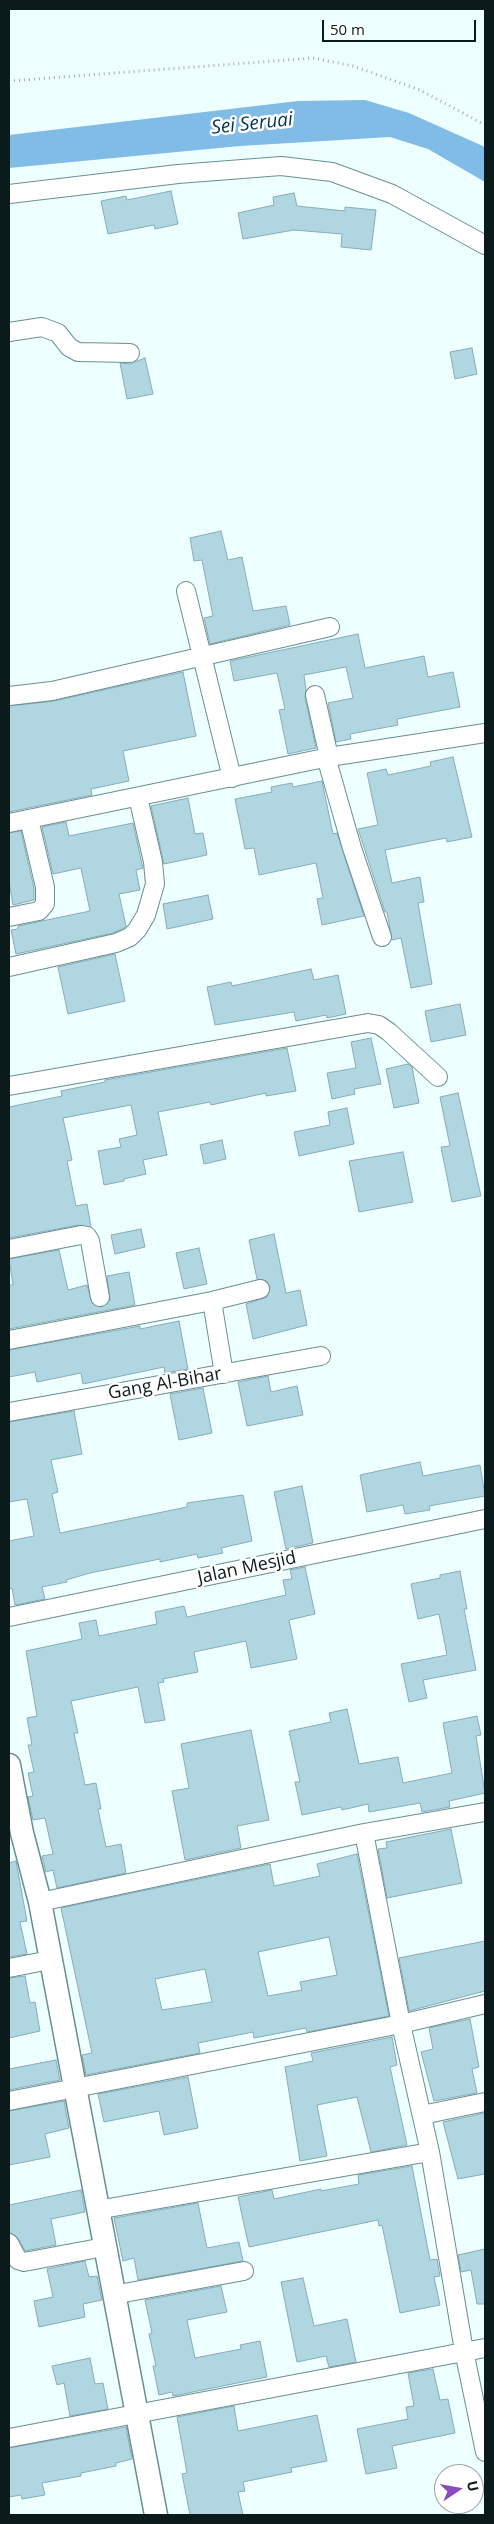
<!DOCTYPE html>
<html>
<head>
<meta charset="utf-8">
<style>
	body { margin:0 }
	#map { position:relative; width:494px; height:2524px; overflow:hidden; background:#eff; font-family:"Open Sans",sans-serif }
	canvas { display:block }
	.frame { position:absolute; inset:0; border:10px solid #0b1b1b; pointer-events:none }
	.north { position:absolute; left:434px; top:2464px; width:50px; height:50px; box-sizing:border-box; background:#fff; border:1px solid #9da4a4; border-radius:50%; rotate:78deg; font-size:14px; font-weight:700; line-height:20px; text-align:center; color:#0b1b1b }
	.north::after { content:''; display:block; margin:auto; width:18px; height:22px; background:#8a4bc0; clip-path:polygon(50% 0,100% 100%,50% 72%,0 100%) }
	.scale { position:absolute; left:322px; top:20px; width:154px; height:22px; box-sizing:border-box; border:2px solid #0b1b1b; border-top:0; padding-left:6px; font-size:15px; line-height:18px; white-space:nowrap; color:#0b1b1b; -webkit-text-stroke:4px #fff; paint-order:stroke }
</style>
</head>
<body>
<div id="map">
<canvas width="494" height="2524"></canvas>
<div class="frame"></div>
<div class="north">U</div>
<div class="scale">50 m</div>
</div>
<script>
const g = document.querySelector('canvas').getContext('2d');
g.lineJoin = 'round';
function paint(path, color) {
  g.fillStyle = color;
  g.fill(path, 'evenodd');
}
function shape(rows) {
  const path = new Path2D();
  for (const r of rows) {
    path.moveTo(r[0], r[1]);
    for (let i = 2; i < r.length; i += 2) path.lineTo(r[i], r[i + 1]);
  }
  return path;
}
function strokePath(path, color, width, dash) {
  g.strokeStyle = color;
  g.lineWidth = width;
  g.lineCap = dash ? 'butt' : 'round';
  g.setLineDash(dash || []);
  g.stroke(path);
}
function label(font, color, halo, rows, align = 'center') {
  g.font = font + ' "Open Sans",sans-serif';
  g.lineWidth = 5;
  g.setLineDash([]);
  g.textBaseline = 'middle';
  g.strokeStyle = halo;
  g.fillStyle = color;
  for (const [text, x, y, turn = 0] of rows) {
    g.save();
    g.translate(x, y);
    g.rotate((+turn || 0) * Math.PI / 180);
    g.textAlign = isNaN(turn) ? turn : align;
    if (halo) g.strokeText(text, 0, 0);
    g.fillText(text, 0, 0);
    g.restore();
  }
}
paint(shape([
	[365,100,409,113,485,147,485,182,428,149,390,137,240,146,9,168,9,135,298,101]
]), '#81bce7');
const building = shape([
	[171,191,178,224,155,229,154,225,108,234,101,201,126,196,127,200,171,191],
	[294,193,297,206,345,211,345,207,376,210,371,250,341,247,342,234,294,230,243,239,238,213,274,205,273,197,294,193],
	[472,348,477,374,455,379,450,352,472,348],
	[145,358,153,394,127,399,120,363,130,364,145,358],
	[221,531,228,560,242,557,253,611,286,606,290,625,210,644,204,618,213,616,202,560,194,561,190,538,221,531],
	[358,634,365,668,424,656,428,677,453,672,460,707,397,719,398,725,350,734,351,739,336,742,328,703,353,698,346,667,304,675,306,689,305,697,316,748,288,754,279,710,285,709,277,673,234,681,230,661,358,634],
	[183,672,196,736,123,751,129,781,91,789,92,795,9,812,9,706,54,701,183,672],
	[453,757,472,837,447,842,446,838,385,850,392,883,420,877,424,902,418,903,432,984,411,988,401,938,392,940,387,912,385,912,358,829,378,825,367,773,386,769,388,775,431,766,430,762,453,757],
	[322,781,333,834,337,833,364,916,322,925,317,899,323,898,316,863,259,875,254,848,245,849,235,799,272,792,271,787,292,783,293,787,322,781],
	[188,798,195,834,203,833,207,855,164,864,151,806,188,798],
	[66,822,69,836,133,823,142,864,143,868,136,870,140,890,119,894,126,926,124,928,113,933,16,954,11,930,18,929,18,926,90,911,81,868,53,874,42,827,66,822],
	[21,831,34,888,34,900,13,905,9,882,9,833,21,831],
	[208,895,213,919,167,929,163,904,208,895],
	[115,954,125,1001,68,1014,58,967,115,954],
	[311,969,314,980,338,975,346,1014,327,1018,326,1015,296,1021,294,1012,215,1025,207,987,231,982,232,986,311,969],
	[460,1004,466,1035,431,1042,425,1011,460,1004],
	[371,1038,381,1084,354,1089,355,1094,332,1099,327,1073,356,1068,351,1042,371,1038],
	[287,1048,296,1091,266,1096,266,1093,211,1105,210,1102,158,1112,167,1155,143,1160,146,1174,124,1179,124,1181,104,1185,98,1151,121,1147,119,1139,137,1135,131,1105,63,1118,72,1160,67,1161,76,1206,87,1204,91,1227,79,1225,9,1238,9,1107,62,1096,61,1091,105,1082,105,1080,287,1048],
	[408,1064,412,1067,419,1103,394,1108,386,1069,408,1064],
	[458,1093,481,1196,452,1202,441,1147,450,1146,440,1097,458,1093],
	[347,1108,354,1144,299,1156,294,1132,330,1125,328,1112,347,1108],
	[222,1140,226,1159,204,1164,200,1145,222,1140],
	[403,1152,413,1202,359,1212,349,1161,403,1152],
	[141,1229,145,1247,115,1254,111,1235,141,1229],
	[274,1234,286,1293,300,1290,307,1325,253,1339,246,1304,267,1297,270,1287,267,1281,257,1279,249,1240,274,1234],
	[199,1248,207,1284,184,1289,176,1253,199,1248],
	[59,1250,68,1290,87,1285,92,1303,102,1307,110,1300,107,1276,129,1272,135,1305,9,1329,9,1285,13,1285,9,1259,59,1250],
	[179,1321,188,1369,165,1373,164,1367,83,1384,81,1373,37,1382,35,1372,9,1377,9,1350,140,1326,140,1329,179,1321],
	[268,1376,271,1392,297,1386,303,1415,247,1426,238,1382,268,1376],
	[203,1388,212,1433,179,1440,170,1394,203,1388],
	[74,1411,82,1454,51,1460,58,1492,52,1494,60,1533,187,1507,187,1503,243,1495,252,1541,221,1548,223,1553,198,1558,197,1554,160,1562,160,1559,90,1573,66,1580,67,1582,42,1587,45,1599,15,1605,12,1588,9,1589,9,1541,34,1536,27,1499,9,1502,9,1422,74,1411],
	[420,1462,423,1476,480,1465,485,1496,429,1506,430,1510,405,1514,403,1505,367,1512,360,1475,420,1462],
	[302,1486,313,1543,286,1549,274,1492,302,1486],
	[305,1567,315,1614,289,1620,297,1659,251,1668,246,1641,194,1652,198,1672,163,1679,164,1682,158,1683,165,1720,145,1723,138,1687,71,1701,78,1733,74,1733,85,1785,96,1783,101,1809,98,1809,106,1847,121,1844,126,1873,57,1888,53,1870,46,1872,42,1856,53,1854,45,1818,33,1820,28,1797,33,1796,28,1773,34,1772,28,1745,32,1745,27,1718,37,1716,26,1651,82,1639,79,1623,96,1620,99,1636,157,1624,155,1612,184,1606,187,1617,286,1595,283,1580,292,1579,290,1570,305,1567],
	[460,1571,467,1609,464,1609,476,1670,423,1680,427,1698,409,1702,401,1664,447,1655,439,1614,418,1619,411,1584,440,1578,440,1575,460,1571],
	[347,1709,359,1764,398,1757,403,1783,452,1773,443,1723,477,1716,481,1735,476,1736,485,1793,449,1801,450,1807,422,1812,420,1803,369,1812,368,1804,342,1810,341,1807,302,1815,295,1782,300,1782,289,1731,331,1722,329,1713,347,1709],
	[251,1730,269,1820,237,1826,241,1848,185,1860,172,1791,189,1788,181,1744,251,1730],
	[451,1829,462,1883,387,1898,378,1849,387,1848,386,1842,451,1829],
	[357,1854,389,2016,307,2032,306,2028,254,2038,253,2032,198,2043,200,2053,86,2075,82,2055,92,2053,61,1908,270,1864,274,1886,320,1876,317,1864,357,1854],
	[329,1937,337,1975,300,1982,302,1990,268,1996,258,1952,329,1937],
	[205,1969,212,2002,162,2010,155,1979,205,1969],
	[16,1861,27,1921,20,1922,27,1954,9,1957,9,1863,16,1861],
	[485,1941,485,1991,409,2011,399,1958,485,1941],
	[25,1976,30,2003,35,2002,40,2031,9,2038,9,1978,25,1976],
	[470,2019,479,2067,472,2069,477,2093,434,2101,421,2052,433,2049,429,2028,470,2019],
	[392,2037,397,2065,390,2067,407,2145,371,2152,357,2097,317,2105,327,2156,300,2161,285,2067,313,2061,311,2053,392,2037],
	[56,2060,60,2080,9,2090,9,2069,56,2060],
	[188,2077,198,2128,164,2135,159,2111,104,2122,98,2094,188,2077],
	[64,2101,69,2128,45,2134,50,2157,9,2165,9,2111,64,2101],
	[485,2113,485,2174,458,2179,443,2122,485,2113],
	[412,2166,430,2260,437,2259,440,2276,434,2277,440,2305,400,2313,382,2225,379,2226,378,2220,249,2247,238,2197,272,2190,274,2199,321,2189,321,2191,359,2184,358,2175,412,2166],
	[81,2190,85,2212,51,2219,56,2245,25,2251,18,2238,9,2232,9,2205,81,2190],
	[198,2203,207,2248,239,2242,243,2261,138,2280,134,2258,123,2261,114,2218,198,2203],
	[485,2249,485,2304,477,2304,471,2270,461,2272,458,2255,485,2249],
	[85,2261,89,2277,97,2276,102,2300,83,2304,85,2317,39,2327,34,2301,53,2297,47,2269,85,2261],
	[303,2278,314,2326,347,2319,356,2362,329,2367,326,2356,297,2362,281,2282,303,2278],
	[221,2286,227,2312,187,2320,195,2358,241,2349,240,2345,260,2341,267,2377,173,2396,172,2392,159,2395,153,2366,156,2366,149,2334,152,2333,145,2300,221,2286],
	[90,2358,95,2384,103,2383,108,2409,70,2416,64,2383,57,2385,52,2366,90,2358],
	[433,2369,440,2400,448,2399,455,2433,392,2446,397,2468,366,2474,357,2429,408,2419,406,2407,414,2406,408,2373,433,2369],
	[234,2406,238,2431,317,2415,327,2461,291,2468,292,2472,243,2482,245,2491,238,2492,243,2515,190,2515,182,2474,187,2473,177,2417,234,2406],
	[126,2427,132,2459,116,2463,116,2466,81,2473,81,2476,42,2483,45,2495,22,2499,21,2495,9,2497,9,2448,126,2427]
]);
paint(building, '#b0d6e2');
strokePath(building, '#87acb7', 1);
const minor = shape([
	[9,194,178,174,281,166,332,172,392,194,485,245],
	[9,332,42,327,58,333,69,347,78,352,130,353],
	[186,591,232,778],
	[315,695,329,757],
	[9,696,52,691,330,627],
	[326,757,352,848,382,937],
	[9,823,329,757,485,733],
	[9,917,39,911,45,904,45,887,29,819],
	[9,967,116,943,130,937,137,930,146,915,155,884,153,862,138,797],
	[9,1086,368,1023,379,1025,389,1032,438,1077],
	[9,1249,81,1235,87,1236,90,1241,100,1297],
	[212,1301,224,1374],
	[9,1340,212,1301,260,1289],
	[9,1412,321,1356],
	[9,1617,485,1519],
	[364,1833,401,2024,430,2152,464,2351,485,2452],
	[40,1902,364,1833,485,1812],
	[9,1968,50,1960],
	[9,2101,401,2024,485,2004],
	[422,2115,485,2102],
	[97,2210,430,2152],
	[9,2243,18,2260,24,2262,104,2247],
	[113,2295,244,2271],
	[9,2438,485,2348]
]);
const tertiary = shape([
	[9,1765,22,1833,40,1902,156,2515]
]);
strokePath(minor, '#688f90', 20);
strokePath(tertiary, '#688f90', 25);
strokePath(shape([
	[9,81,313,58,353,66,420,90,485,125]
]), '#9eafaf', 3, [1, 4]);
strokePath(minor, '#fff', 18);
strokePath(tertiary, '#fff', 22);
label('18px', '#0b1b1b', '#fff', [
	["Gang Al-Bihar",165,1384,-10],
	["Jalan Mesjid",247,1568,-12]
]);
label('italic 19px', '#023450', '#fff', [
	["Sei Seruai",252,124,-6]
]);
</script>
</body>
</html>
